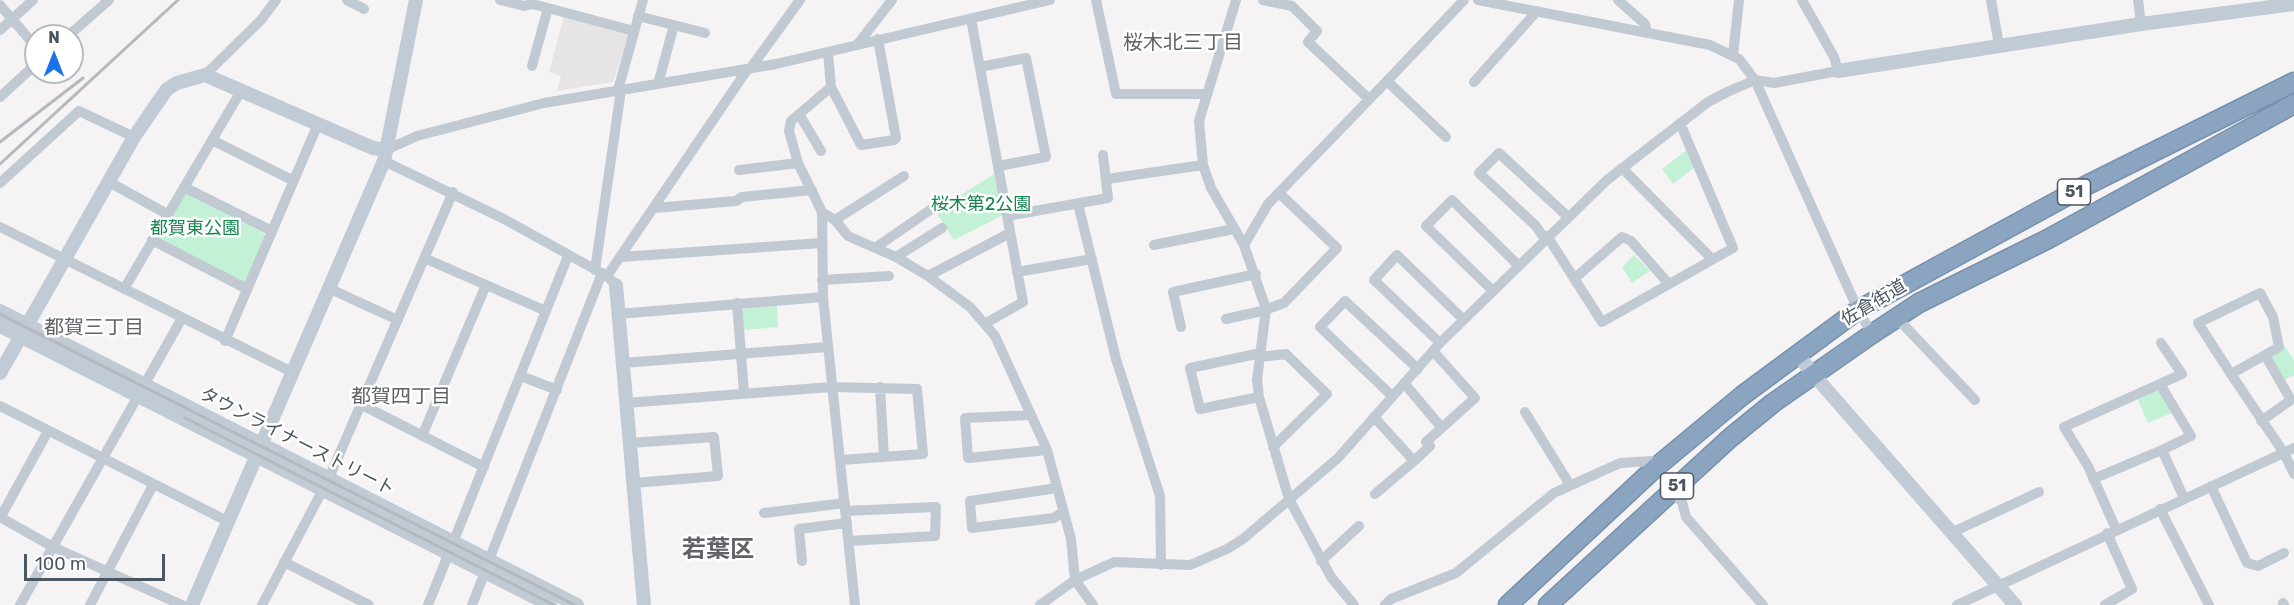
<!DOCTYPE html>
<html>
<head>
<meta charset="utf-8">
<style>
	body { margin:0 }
	#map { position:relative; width:2294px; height:605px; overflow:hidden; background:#f5f3f3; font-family:Rubik,sans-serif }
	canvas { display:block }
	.north { position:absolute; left:24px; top:24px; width:60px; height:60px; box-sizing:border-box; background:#fff; border:2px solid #b7bbc0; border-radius:50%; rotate:0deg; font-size:16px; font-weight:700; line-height:24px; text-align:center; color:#4a5661 }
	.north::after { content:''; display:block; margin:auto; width:21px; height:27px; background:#1a73e8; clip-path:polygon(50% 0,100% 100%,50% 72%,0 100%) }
	.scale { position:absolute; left:24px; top:554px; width:141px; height:27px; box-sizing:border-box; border:3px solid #4a5661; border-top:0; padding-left:8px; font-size:18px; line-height:21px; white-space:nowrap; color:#4a5661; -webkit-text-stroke:4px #fff; paint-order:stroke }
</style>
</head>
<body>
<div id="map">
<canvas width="2294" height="605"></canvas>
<div class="north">N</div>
<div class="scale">100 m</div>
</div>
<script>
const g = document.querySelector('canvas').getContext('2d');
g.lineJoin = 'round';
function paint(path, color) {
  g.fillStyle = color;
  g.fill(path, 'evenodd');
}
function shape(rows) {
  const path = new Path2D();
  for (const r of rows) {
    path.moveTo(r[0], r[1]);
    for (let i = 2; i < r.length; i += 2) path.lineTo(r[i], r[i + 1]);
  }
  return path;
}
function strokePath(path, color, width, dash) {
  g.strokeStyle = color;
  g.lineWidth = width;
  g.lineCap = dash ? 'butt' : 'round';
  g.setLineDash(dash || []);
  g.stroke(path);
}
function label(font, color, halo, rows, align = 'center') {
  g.font = font + ' Rubik,"Noto Sans JP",sans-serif';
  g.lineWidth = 5;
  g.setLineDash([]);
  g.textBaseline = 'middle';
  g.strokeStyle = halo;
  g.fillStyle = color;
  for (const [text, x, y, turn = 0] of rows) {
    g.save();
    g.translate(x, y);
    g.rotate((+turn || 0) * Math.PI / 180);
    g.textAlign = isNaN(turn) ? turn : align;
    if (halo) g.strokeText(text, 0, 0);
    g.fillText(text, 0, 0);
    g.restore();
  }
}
paint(shape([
	[564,16,630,33,613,82,557,91,561,76,549,72]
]), '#e6e4e5');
paint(shape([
	[1687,150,1694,168,1673,184,1662,169],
	[996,173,1003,215,954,240,935,211],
	[183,194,188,194,264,233,266,240,248,282,242,284,159,241,158,236],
	[1634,255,1650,271,1632,283,1622,267],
	[777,305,778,327,743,330,741,313,745,308],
	[2283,344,2294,360,2294,375,2285,380,2271,357],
	[2156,389,2160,391,2172,413,2148,423,2137,398]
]), '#c3f1d5');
const highway = shape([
	[1508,605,1655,468,1743,395,1858,310,2087,185,2294,82],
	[1548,605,1730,438,1773,403,1872,334,1919,303,2048,239,2294,104]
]);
strokePath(highway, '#7690ad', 21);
strokePath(shape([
	[347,0,364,9],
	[500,0,524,6,532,4,548,8,532,66],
	[1096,0,1116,94,1206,94],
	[1236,0,1199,121,1203,165,1211,188,1244,245,1266,309,1257,380,1259,397,1289,499,1331,577,1354,605],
	[1263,0,1292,6,1317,31,1308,42,1369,99],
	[1478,0,1710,45,1739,59,1755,80,1858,310,1872,334],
	[1618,0,1645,24,1647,33],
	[1991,0,1999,45],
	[2138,0,2141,24],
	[0,5,36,47],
	[548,8,634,31],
	[638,16,705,33],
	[971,19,1023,302,986,323],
	[0,30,33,0],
	[68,36,109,0],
	[857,45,892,0],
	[828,52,831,87,861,145,894,140,896,138,878,39],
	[1733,55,1739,0],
	[980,67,1026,58,1046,157,998,166],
	[750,69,800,0],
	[205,75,261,20,276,0],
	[1387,81,1464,0],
	[1474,82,1537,11],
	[658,84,674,25],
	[831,87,791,121,789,131,798,163,822,212,835,220,848,236,896,257,928,276,970,307,995,336,1047,450,1071,539,1075,580,1093,605],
	[618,90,643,0],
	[0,97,36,64],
	[799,114,821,151],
	[212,140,294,181],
	[386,150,417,136,544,103,776,64,1050,0],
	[384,161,504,219,607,276,616,285],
	[1622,168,1712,259],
	[739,170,798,163],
	[1107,179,1203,165],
	[109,182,167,214],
	[0,183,79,111,134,137],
	[184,187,272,231],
	[1078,204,1116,359,1160,496,1161,565],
	[654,208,736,201,742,197,812,190],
	[822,212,823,297,855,605],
	[1007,216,1108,198,1103,155],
	[835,220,904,176],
	[0,227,292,372],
	[1547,236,1602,322,1733,248,1680,123],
	[1544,238,1536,226,1479,173,1499,153,1567,216],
	[152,240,247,289],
	[1154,245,1234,229],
	[1244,245,1268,204,1387,81,1446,137],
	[875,248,930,210],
	[621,257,822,243],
	[896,257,942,228],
	[424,258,546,311],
	[595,270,621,90],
	[1017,272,1092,259],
	[607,276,747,70],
	[928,276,1010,233],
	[1575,278,1622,237,1631,241,1669,284],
	[822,280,889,276],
	[328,288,398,320],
	[124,289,241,91],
	[1492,290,1426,226,1452,200,1518,265],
	[737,303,744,393],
	[618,314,823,297],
	[1897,318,1975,400],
	[1226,319,1262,311,1284,303,1337,248,1279,193],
	[1181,327,1173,292,1256,274],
	[225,341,318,124],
	[1440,343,1374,280,1397,255,1463,319],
	[2265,355,2231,374,2284,453,2294,474],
	[1260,357,1286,354,1327,394,1273,447],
	[623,363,828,347],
	[2231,374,2198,323,2260,293,2273,317,2279,347,2265,355,2291,400,2261,421],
	[521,376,557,390],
	[1404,383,1441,427],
	[2160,384,2191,436,2162,450,2184,498],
	[880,387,884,457],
	[1392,396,1320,327,1345,301,1418,369],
	[1259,397,1200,409,1190,368,1261,353],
	[626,403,831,387,917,389,923,454,841,460],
	[360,404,484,467],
	[0,406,229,522],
	[1525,412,1570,485],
	[1031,415,965,418,968,458,1047,450],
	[1374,417,1414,461],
	[422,436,486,285],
	[630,443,714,437,718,476,634,483],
	[2093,479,2162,450],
	[2211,486,2247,563,2258,566,2284,553],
	[1057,488,970,501,972,528,1054,518,1063,512],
	[1671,491,1682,502,1686,517,1763,605],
	[1375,494,1414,461,1430,446,1426,442,1475,398,1433,351],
	[2160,509,2209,605],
	[845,511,936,507,935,536,849,541],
	[764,513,845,503],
	[0,517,53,547,182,605],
	[0,518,48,431],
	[2116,529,2088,466,2064,427,2182,374,2161,343],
	[1953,532,2039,492],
	[489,560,602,273],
	[802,561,799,529,847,523],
	[1321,561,1359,526],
	[284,562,369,605],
	[2283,603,2284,605],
	[20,605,182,318],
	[90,605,153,485],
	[262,605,329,478,453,192],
	[428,605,568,256],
	[472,605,485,572],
	[1040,605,1075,580,1114,562,1190,565,1227,549,1243,539,1338,458,1440,343,1607,180,1708,102,1727,92,1755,80,1774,83,1838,71,1834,57,1802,0],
	[1385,605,1391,599,1456,573,1554,493,1620,463,1651,461,1655,468],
	[1957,605,2294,448],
	[2105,605,2132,589,2107,533]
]), '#c1cad2', 10);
strokePath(shape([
	[1838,71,2141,24,2294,4],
	[616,285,644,605],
	[0,311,577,605],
	[0,326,550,605],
	[1797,353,1813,374,2015,605],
	[0,373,134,137,167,89,177,83,205,75,373,148,386,150],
	[192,605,384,161,416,0]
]), '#c1cbd6', 14);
strokePath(highway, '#8ba5c1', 18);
strokePath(shape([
	[0,142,83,78],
	[0,164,178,0],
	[0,314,575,605],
	[185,418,554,605]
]), '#b5b8bd', 3);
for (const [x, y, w] of [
	[2074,192,33],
	[1677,486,33]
]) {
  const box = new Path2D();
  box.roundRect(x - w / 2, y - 13, w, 26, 4.5);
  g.fillStyle = '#fff';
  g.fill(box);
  strokePath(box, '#4a5661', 1.5);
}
label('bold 16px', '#4a5661', null, [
	["51",2074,192],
	["51",1677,486]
]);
label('18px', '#17864f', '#fff', [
	["桜木第2公園",981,205],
	["都賀東公園",195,229]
]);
label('18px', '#4a5661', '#fff', [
	["佐倉街道",1874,303,-31],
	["タウンライナーストリート",297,442,27]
]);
label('20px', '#5f6368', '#fff', [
	["桜木北三丁目",1183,43],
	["都賀三丁目",94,328],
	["都賀四丁目",401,397]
]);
label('bold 24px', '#5f6368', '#fff', [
	["若葉区",718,550]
]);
</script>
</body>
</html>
